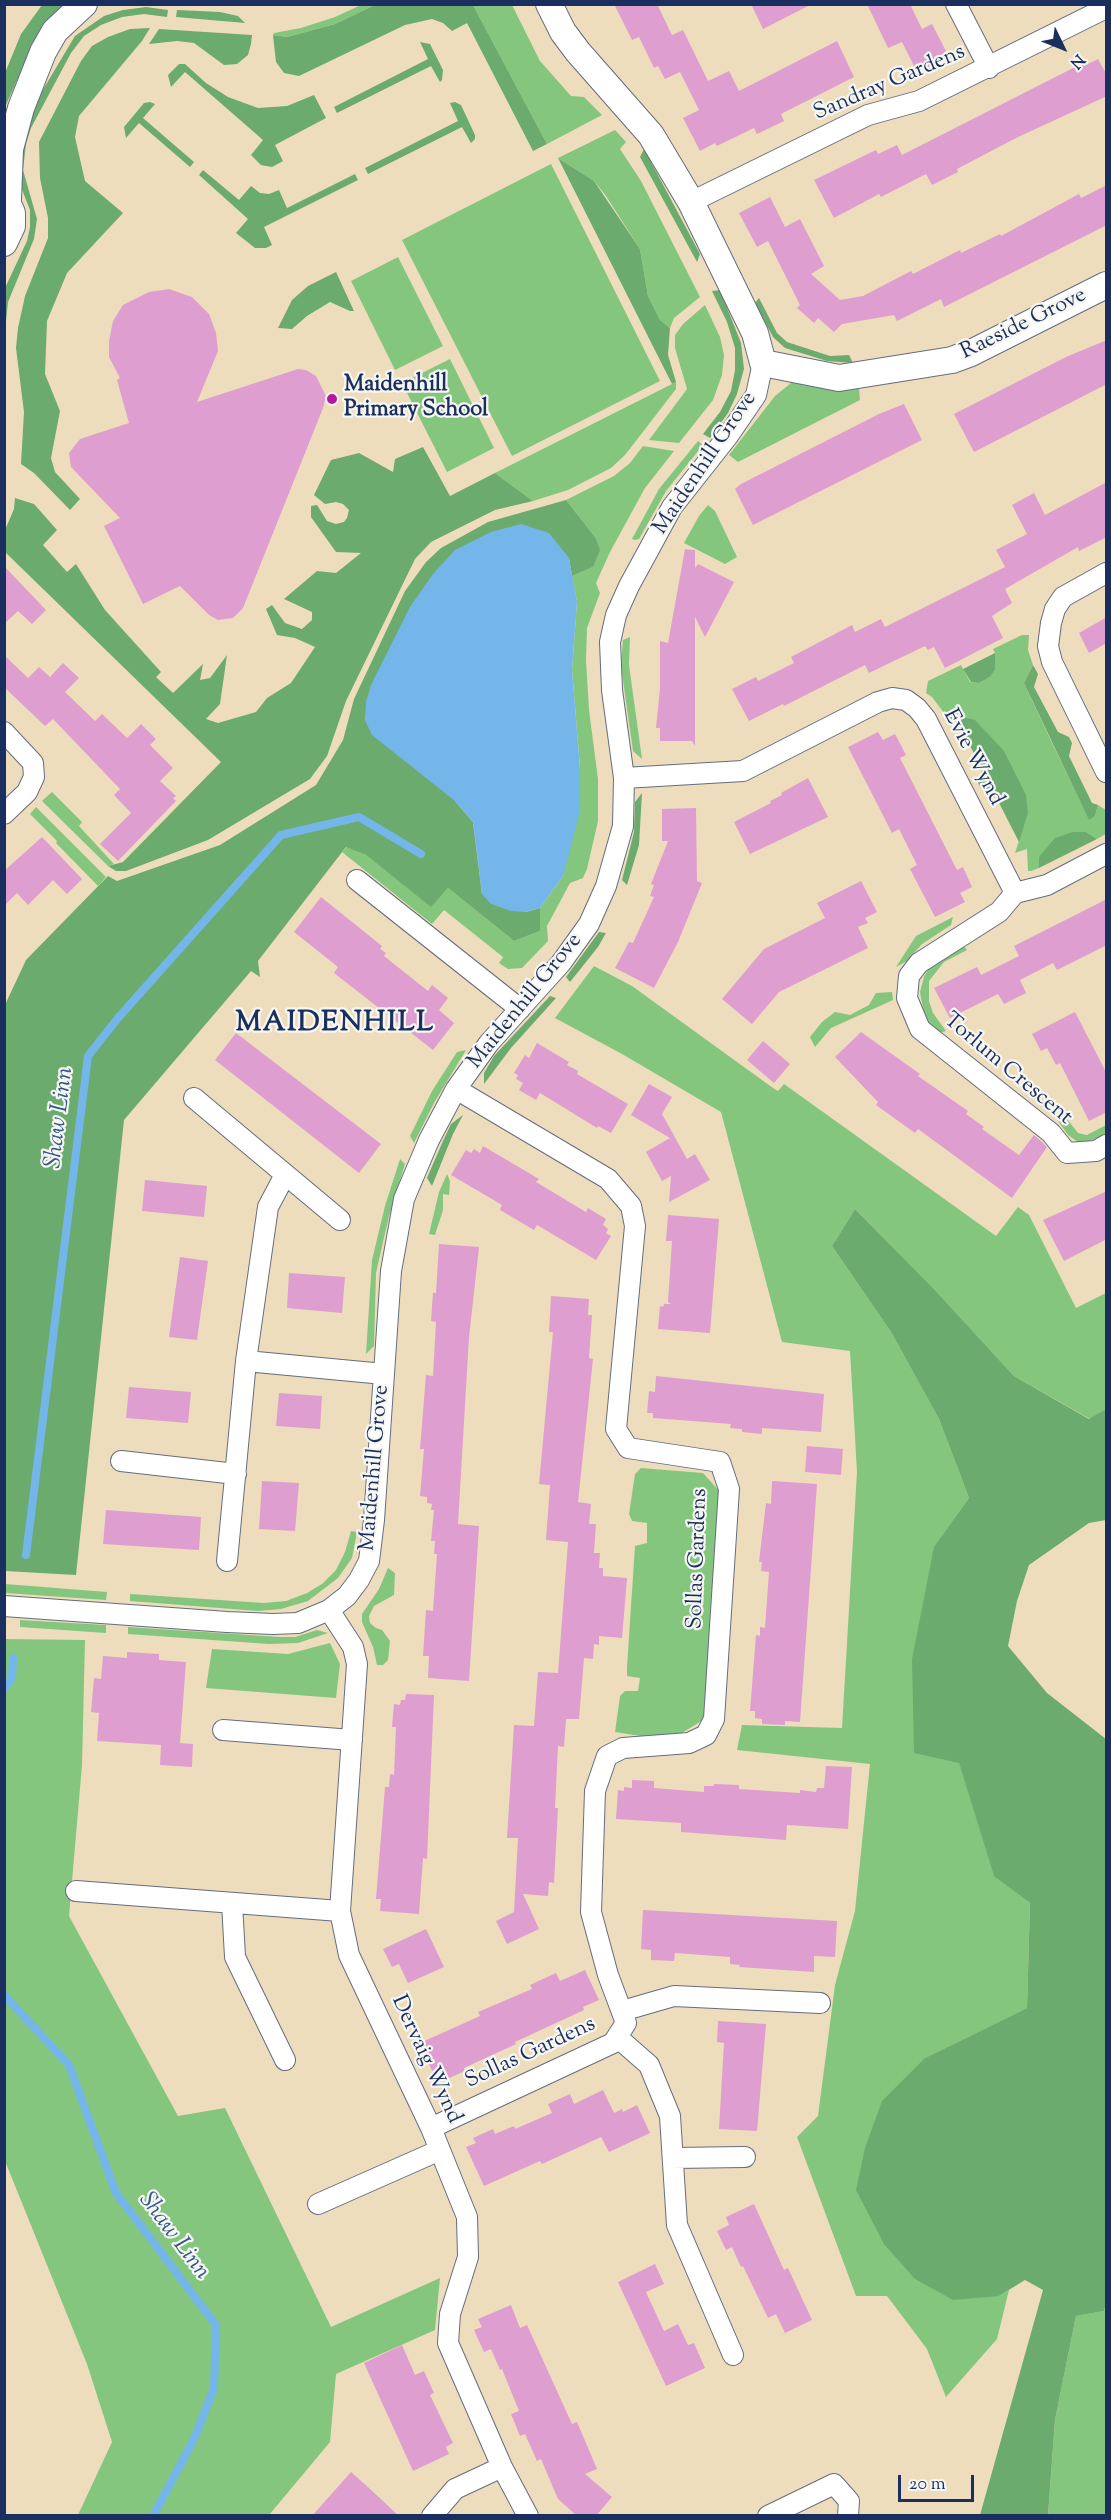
<!DOCTYPE html>
<html>
<head>
<meta charset="utf-8">
<style>
	body { margin:0 }
	#map { position:relative; width:1111px; height:2520px; overflow:hidden; background:#eeddbc; font-family:"Sorts Mill Goudy",serif }
	canvas { display:block }
	.frame { position:absolute; inset:0; border:6px solid #1b2f5e; pointer-events:none }
	.north { position:absolute; left:1033px; top:18px; width:60px; height:60px; -webkit-text-stroke:4px #f6f6f2; paint-order:stroke; rotate:133deg; font-size:16px; font-weight:700; line-height:24px; text-align:center; color:#1b2f5e }
	.north::after { content:''; display:block; margin:auto; width:21px; height:27px; background:#1b2f5e; clip-path:polygon(50% 0,100% 100%,50% 72%,0 100%) }
	.scale { position:absolute; left:898px; top:2475px; width:76px; height:27px; box-sizing:border-box; border:3px solid #1b2f5e; border-top:0; padding-left:8px; font-size:18px; line-height:21px; white-space:nowrap; color:#1b2f5e; -webkit-text-stroke:4px #f6f6f2; paint-order:stroke }
</style>
</head>
<body>
<div id="map">
<canvas width="1111" height="2520"></canvas>
<div class="frame"></div>
<div class="north">N</div>
<div class="scale">20 m</div>
</div>
<script>
const g = document.querySelector('canvas').getContext('2d');
g.lineJoin = 'round';
function paint(path, color) {
  g.fillStyle = color;
  g.fill(path, 'evenodd');
}
function shape(rows) {
  const path = new Path2D();
  for (const r of rows) {
    path.moveTo(r[0], r[1]);
    for (let i = 2; i < r.length; i += 2) path.lineTo(r[i], r[i + 1]);
  }
  return path;
}
function strokePath(path, color, width, dash) {
  g.strokeStyle = color;
  g.lineWidth = width;
  g.lineCap = dash ? 'butt' : 'round';
  g.setLineDash(dash || []);
  g.stroke(path);
}
function label(font, color, halo, rows, align = 'center') {
  g.font = font + ' "Sorts Mill Goudy",serif';
  g.lineWidth = 4.5;
  g.setLineDash([]);
  g.textBaseline = 'middle';
  g.strokeStyle = halo;
  g.fillStyle = color;
  for (const [text, x, y, turn = 0] of rows) {
    g.save();
    g.translate(x, y);
    g.rotate((+turn || 0) * Math.PI / 180);
    g.textAlign = isNaN(turn) ? turn : align;
    if (halo) g.strokeText(text, 0, 0);
    g.fillText(text, 0, 0);
    g.restore();
  }
}
paint(shape([
	[361,5,375,5,335,24,287,37,273,35,274,33,301,28,335,17],
	[473,5,512,5,540,61,571,96,584,97,602,115,547,144],
	[615,130,626,142,620,149,641,181,700,297,674,318,670,328,660,320,648,296,640,249,606,196,594,181,558,158],
	[551,164,660,381,512,456,402,240],
	[398,257,443,346,395,370,351,281],
	[705,305,720,337,724,355,722,375,713,400,679,443,649,440,687,389,675,348,675,335,683,324],
	[450,359,494,448,447,472,402,383],
	[676,382,676,389,625,455,611,468,568,490,533,501,495,473],
	[791,383,803,383,832,389,859,389,860,400,738,462,729,455,775,396],
	[698,441,703,445,666,491,639,539,635,540,632,539,659,489],
	[643,446,674,451,645,488,610,552,596,583,600,593,587,628,586,660,589,710,598,779,598,821,587,869,583,878,570,883,547,926,548,941,522,968,508,969,499,963,503,957,444,910,432,924,342,852,347,847,366,855,431,906,448,888,514,941,540,931,540,908,563,876,580,767,572,670,577,602,572,576,593,567,595,537,566,500,614,476,630,463],
	[708,505,715,511,737,557,725,564,684,543,699,516],
	[1022,635,1029,635,1028,650,1033,665,1024,683,1052,743,1089,819,1095,816,1098,805,1106,810,1106,834,1097,839,1086,832,1039,857,1039,868,1031,871,1028,871,1027,849,1015,853,1028,814,958,714,944,713,932,697,926,693,928,681,961,665,970,682,979,683,990,677,995,653,993,649],
	[630,637,629,665,642,759,633,751,621,666,623,640],
	[52,792,82,822,79,826,114,864,108,866,42,801],
	[36,807,106,877,98,886,56,843,57,841,30,814],
	[953,917,951,925,922,944,907,961,896,967,916,936],
	[962,944,967,950,944,962,929,981,929,1001,933,1013,946,1031,939,1033,929,1022,923,1009,920,992,924,977,931,964],
	[594,966,632,986,773,1088,778,1091,784,1084,996,1236,1018,1207,1029,1215,1076,1308,1106,1293,1106,1409,1090,1419,1014,1376,935,1290,855,1209,832,1246,891,1332,939,1419,969,1498,934,1548,959,1762,994,1875,1030,1903,1027,2008,925,2058,999,2296,1009,2290,997,2339,946,2397,927,2349,887,2296,856,2296,797,2137,818,2116,835,1985,855,1911,870,1764,737,1750,742,1725,842,1728,857,1472,850,1351,782,1342,721,1112,622,1054,555,1018],
	[892,992,893,1000,831,1028,815,1047,810,1037,822,1022,835,1012,850,1015,869,1005,876,993],
	[466,1050,434,1103,414,1143,410,1136,432,1091,457,1052],
	[1063,1114,1078,1133,1087,1135,1106,1125,1106,1134,1087,1142,1078,1142,1068,1135,1056,1118],
	[400,1159,405,1164,389,1216,376,1273,374,1346,366,1354,372,1260,385,1206],
	[447,1174,450,1181,449,1195,443,1194,443,1210,435,1235,429,1234,439,1192],
	[641,1468,703,1473,721,1493,708,1711,703,1720,682,1733,647,1737,615,1732,620,1696,625,1691,638,1691,640,1678,627,1676,627,1667,635,1546,647,1543,647,1523,632,1521,629,1514,635,1474],
	[351,1531,357,1532,352,1558,338,1578,308,1601,281,1609,258,1611,130,1601,130,1594,264,1603,286,1601,307,1593,322,1584,336,1570,345,1552],
	[388,1568,395,1573,394,1595,374,1606,369,1616,370,1623,376,1628,382,1630,390,1641,388,1660,383,1665,377,1665,373,1647,362,1622,362,1614,379,1589],
	[5,1584,107,1592,106,1600,5,1593],
	[20,1620,106,1625,106,1633,20,1627],
	[128,1627,280,1637,295,1637,317,1630,328,1633,298,1643,269,1644,128,1634],
	[5,1639,85,1640,82,1765,69,1916,178,2116,225,2108,331,2327,440,2278,435,2330,336,2374,330,2442,269,2515,78,2515,112,2442,87,2364,5,2161],
	[330,1643,340,1664,336,1698,206,1688,212,1649,288,1654],
	[1106,2304,1106,2515,1048,2516,1055,2420,1076,2316,1104,2311]
]), '#84c67e');
paint(shape([
	[42,5,64,5,45,25,33,45,5,107,5,73,21,34],
	[375,5,473,5,547,144,533,151,467,23,452,31,443,23,432,19,405,25,299,76,284,73,276,62,273,35,287,37,335,24],
	[146,7,168,10,167,17,144,14,122,17,101,25,84,36,71,53,31,128,26,144,23,170,37,219,34,239,8,302,5,331,5,288,27,241,30,227,30,210,19,182,16,163,35,103,75,36,104,16,123,10],
	[177,10,220,12,238,16,245,23,176,17],
	[150,28,142,41,79,116,75,137,85,181,123,213,67,273,47,321,45,374,60,411,51,458,55,472,80,499,70,510,34,473,21,464,24,412,16,348,18,328,25,296,48,238,48,218,40,178,39,142,81,61,92,46,108,37,130,29],
	[159,29,252,35,251,44,248,55,237,64,224,65,194,43,177,41,149,44],
	[420,42,430,44,443,70,442,80,440,82,431,66,337,113,334,107,428,59],
	[179,64,185,64,206,83,228,97,258,108,287,106,314,95,326,118,275,145,283,161,272,167,261,165,251,155,263,140,185,72,171,87,168,75],
	[150,102,155,104,143,118,194,162,190,167,139,123,126,138,124,127,144,103],
	[455,102,461,105,475,135,475,139,471,143,462,127,368,174,365,168,458,121,450,103],
	[644,149,700,254,697,262,640,157],
	[558,158,594,181,640,249,648,296,660,320,670,328,668,355,676,382,672,384],
	[203,170,239,200,251,186,260,193,269,194,279,190,287,208,355,174,358,180,264,227,272,245,266,248,255,248,236,233,248,219,199,175],
	[336,272,354,311,350,311,330,302,307,316,292,329,278,328,292,300,308,286],
	[720,290,741,343,744,369,737,394,728,413,710,438,703,434,720,412,731,391,735,370,735,348,727,322,712,291],
	[759,298,777,333,787,342,830,356,849,355,853,363,827,361,785,348,773,337,755,303],
	[423,447,450,496,495,473,533,501,495,510,431,542,415,559,346,701,327,756,310,779,208,840,126,871,116,871,108,866,123,862,221,762,5,552,5,530,14,509,15,498,34,504,57,530,43,545,67,572,76,564,105,610,161,672,156,677,173,693,203,664,200,680,210,678,227,655,220,704,206,719,218,723,256,712,267,698,291,683,315,647,295,638,277,635,266,609,272,605,285,623,302,629,312,620,312,612,284,599,317,571,336,573,361,553,336,552,311,517,311,506,317,505,327,521,336,524,344,522,347,518,349,510,343,504,336,502,325,504,314,495,331,460,359,453,393,472,395,459],
	[566,500,595,537,600,550,593,567,572,576,569,558,455,801,473,822,482,894,526,912,540,908,540,931,514,941,448,888,431,907,366,855,346,847,258,961,260,977,251,971,124,1120,76,1575,5,1571,4,1007,26,960,108,876,117,881,220,845,316,785,343,740,354,699,405,591,426,562,441,548,488,522],
	[995,653,995,669,990,677,979,683,971,682,963,669],
	[1033,665,1038,674,1034,687,1058,732,1069,737,1072,743,1069,756,1092,803,1098,805,1095,816,1089,820,1024,683],
	[944,713,975,720,1004,751,1026,795,1028,814,1019,842,995,795,983,791,978,783,982,770,959,723,947,719],
	[642,793,639,845,627,885,622,880,634,832,635,802],
	[1073,832,1086,832,1097,839,1039,868,1039,857,1055,838],
	[599,932,606,933,598,947,570,982,566,977],
	[550,996,556,998,511,1048,484,1084,484,1073,494,1056],
	[463,1115,453,1134,432,1186,427,1178,443,1141,451,1124],
	[855,1209,935,1290,1014,1376,1089,1419,1106,1409,1106,1520,1089,1523,1029,1565,1017,1601,1008,1646,1047,1693,1106,1739,1106,2304,1104,2311,1076,2316,1055,2420,1048,2515,980,2515,1043,2290,1025,2280,999,2296,953,2300,915,2279,884,2244,856,2190,865,2148,882,2101,925,2058,1027,2008,1030,1903,994,1876,959,1763,914,1753,912,1659,934,1547,969,1498,939,1419,891,1332,832,1246]
]), '#6bab6d');
paint(shape([
	[521,524,549,533,569,558,577,602,572,670,580,768,579,815,563,876,540,908,526,912,511,911,491,904,482,894,473,822,455,801,372,735,365,720,366,702,371,685,410,607,433,574,455,550,491,532]
]), '#75b6ea');
strokePath(shape([
	[26,1555,88,1056,118,1018,281,835,359,817,421,854],
	[4,1689,12,1678,13,1658],
	[4,1995,69,2065,116,2193,216,2325,214,2388,194,2439,153,2516]
]), '#75b6ea', 8);
paint(shape([
	[614,4,657,4,672,35,683,30,708,81,729,71,739,91,837,41,854,77,781,114,784,121,757,134,754,128,717,146,715,143,700,151,683,118,699,110,680,72,665,79,658,66,654,68,639,37,632,40],
	[751,4,812,4,763,29],
	[867,4,910,4,922,29,932,24,949,57,917,72,902,42,888,48],
	[1098,59,1107,75,1107,96,1016,138,957,169,958,172,932,185,926,174,881,197,879,194,834,218,814,180,876,150,878,154,897,145,902,155,1083,63,1084,66],
	[1107,185,1107,225,944,307,941,299,897,321,894,315,842,324,834,332,818,318,814,323,797,308,800,305,768,241,757,247,739,213,770,197,785,227,800,219,824,266,811,274,840,300,863,296,911,271,913,274,960,250,961,253,1000,234,1001,236,1079,194,1081,198],
	[169,289,192,297,209,314,216,333,218,351,197,402,298,369,306,370,316,376,326,396,323,408,243,608,233,618,218,620,209,615,180,586,143,604,104,526,120,518,71,467,69,453,80,439,129,423,117,380,120,378,109,357,109,341,113,321,123,305,149,292],
	[1107,340,1107,384,974,452,954,414,1066,357],
	[904,404,922,440,753,525,735,489,741,484,879,414],
	[1107,482,1107,537,1079,551,1078,547,1005,589,1012,603,992,616,1003,638,945,668,934,647,928,650,925,646,869,673,865,665,784,706,783,704,749,721,732,689,756,677,758,681,794,663,791,657,852,625,855,632,881,619,885,627,1005,567,996,550,1027,534,1012,505,1034,493,1045,515],
	[685,549,695,550,695,568,698,564,734,582,705,637,695,617,695,746,692,741,660,741,660,728,656,728,660,688,660,641,668,643],
	[4,566,46,610,32,624,18,611,4,624],
	[1107,617,1107,643,1089,653,1079,633],
	[4,655,28,678,39,667,50,677,63,663,79,678,65,692,95,721,102,714,127,738,141,724,156,739,150,745,173,768,160,781,176,796,173,798,176,801,118,861,100,844,131,813,114,795,120,789,53,719,45,726,4,687],
	[878,732,883,740,895,734,906,755,900,758,957,870,963,867,972,887,960,893,965,902,935,917,910,869,917,865,899,829,892,833,848,747],
	[808,778,828,817,750,854,734,822,771,803,770,801,782,795,781,793],
	[696,808,697,881,702,883,678,942,654,988,615,968,629,942,633,943,654,897,650,896,654,885,651,884,668,841,662,841,662,809],
	[42,837,82,879,67,894,53,880,28,905,17,893,4,906,4,871],
	[861,881,877,912,865,918,868,923,858,927,868,948,779,992,752,1024,722,999,764,949,825,918,817,903],
	[321,897,382,946,380,949,386,953,384,956,428,991,432,985,448,998,439,1010,454,1023,433,1050,334,973,338,967,294,932],
	[1107,899,1107,945,1057,970,1053,963,1020,980,1026,993,1004,1004,998,994,950,1018,934,988,977,967,981,975,1019,956,1014,946],
	[1075,1012,1107,1074,1107,1112,1089,1121,1060,1063,1056,1065,1047,1048,1041,1051,1032,1034],
	[861,1032,920,1074,918,1076,968,1111,966,1114,984,1127,982,1129,1019,1155,1034,1135,1042,1142,1047,1147,1012,1198,918,1129,915,1133,876,1105,878,1102,835,1057],
	[236,1033,381,1144,359,1173,215,1060],
	[763,1041,790,1064,774,1083,747,1060],
	[537,1043,569,1062,567,1065,578,1071,577,1074,628,1104,611,1133,598,1126,597,1128,540,1093,536,1100,519,1090,523,1083,516,1079,518,1075,514,1073,525,1055,529,1058],
	[649,1084,672,1097,662,1114,687,1159,695,1154,710,1180,669,1202,671,1176,662,1181,646,1152,670,1138,631,1115],
	[483,1146,539,1179,536,1182,586,1212,588,1208,606,1219,603,1225,608,1229,606,1233,611,1236,596,1260,537,1225,534,1230,500,1210,502,1205,451,1175,466,1150,471,1153,474,1149,480,1153],
	[145,1180,207,1186,204,1217,142,1211],
	[1107,1191,1107,1239,1064,1261,1043,1220],
	[668,1215,719,1219,710,1333,658,1329,660,1306,663,1307,664,1304,671,1304,668,1302,672,1241,666,1241],
	[439,1244,479,1247,469,1337,458,1524,479,1526,469,1681,428,1678,429,1656,423,1656,426,1610,433,1611,437,1554,434,1554,435,1541,431,1541,434,1510,431,1510,432,1504,427,1503,427,1497,420,1496,424,1449,420,1449,426,1375,433,1376,436,1322,431,1321,433,1293,436,1293],
	[180,1257,208,1261,197,1340,169,1337],
	[289,1273,345,1277,342,1313,287,1308],
	[551,1296,589,1299,588,1315,592,1315,589,1358,593,1359,578,1502,591,1504,589,1524,596,1524,594,1553,600,1553,599,1568,603,1568,603,1576,627,1578,622,1638,599,1636,599,1645,594,1644,593,1659,584,1658,579,1719,566,1719,564,1747,558,1746,555,1808,558,1808,554,1883,549,1882,548,1896,523,1894,539,1929,507,1944,496,1921,514,1912,518,1838,507,1838,514,1725,534,1726,538,1672,558,1673,568,1542,546,1540,550,1485,539,1484,553,1332,549,1332],
	[656,1376,824,1394,821,1432,762,1428,762,1434,742,1432,742,1429,730,1428,731,1424,653,1418,653,1413,647,1413,649,1391,655,1392],
	[129,1387,191,1392,188,1423,126,1418],
	[279,1393,322,1396,320,1429,276,1426],
	[807,1446,843,1449,841,1475,805,1472],
	[262,1481,299,1483,295,1531,259,1529],
	[772,1481,817,1484,800,1722,785,1721,785,1725,762,1724,762,1719,755,1718,755,1711,750,1711,756,1635,760,1636,760,1627,765,1628,769,1572,761,1571,762,1562,759,1562,766,1503,771,1504],
	[106,1510,201,1517,199,1550,103,1544],
	[127,1652,159,1654,159,1660,186,1662,180,1743,193,1744,192,1767,160,1765,161,1745,97,1741,99,1713,91,1712,94,1678,101,1679,103,1656,127,1658],
	[406,1694,434,1695,427,1859,423,1858,419,1914,380,1911,381,1899,376,1899,385,1787,389,1787,390,1774,394,1775,396,1727,392,1727,394,1704,400,1705,401,1700,405,1700],
	[826,1766,852,1767,848,1829,787,1825,786,1840,681,1832,681,1823,616,1819,618,1790,624,1791,624,1787,632,1788,632,1780,654,1781,654,1788,704,1792,704,1786,714,1786,714,1784,739,1785,739,1789,800,1793,800,1790,816,1792,817,1788,824,1788],
	[643,1910,837,1921,835,1957,814,1956,814,1972,739,1967,740,1965,730,1964,730,1957,675,1953,674,1961,651,1960,651,1950,641,1949],
	[426,1929,444,1967,408,1983,399,1964,392,1967,383,1949],
	[585,1970,599,2000,583,2007,584,2010,515,2042,516,2044,464,2068,465,2071,447,2079,442,2066,432,2071,420,2043,480,2016,478,2012,532,1989,530,1985,556,1973,560,1981],
	[718,2021,766,2024,757,2131,719,2129,724,2043,717,2042],
	[603,2090,614,2113,622,2109,623,2112,637,2105,650,2133,609,2152,601,2137,542,2164,540,2161,484,2186,466,2147,476,2143,473,2138,493,2129,495,2134,514,2126,515,2129,552,2113,548,2104,570,2094,574,2104],
	[754,2204,784,2270,788,2268,812,2320,785,2333,776,2314,768,2318,743,2266,741,2267,732,2247,726,2250,717,2231,729,2225,726,2217],
	[655,2264,664,2284,646,2292,664,2331,678,2324,688,2345,694,2343,705,2368,666,2386,618,2282],
	[511,2305,520,2328,527,2325,572,2424,577,2422,597,2469,585,2474,612,2497,596,2516,577,2516,558,2499,541,2459,537,2461,525,2434,520,2436,511,2414,519,2411,502,2369,500,2370,491,2349,484,2352,474,2330,482,2327,478,2319],
	[402,2345,415,2375,424,2371,434,2393,430,2395,453,2443,446,2447,449,2454,413,2471,364,2363],
	[351,2472,369,2488,399,2516,312,2516]
]), '#de9ecf');
const minor = shape([
	[956,4,989,68],
	[691,202,868,115,919,101,1106,8],
	[1106,573,1063,597,1055,609,1051,623,1048,646,1052,662,1106,772],
	[4,732,33,763,34,777,27,792,4,814],
	[624,778,743,771,878,702,892,698,906,700,917,708,926,719,1015,893],
	[357,880,520,1009],
	[1015,893,999,912,919,963,909,976,907,998,920,1029,1051,1133,1067,1153,1096,1151,1106,1145],
	[1015,893,1047,885,1106,854],
	[194,1098,340,1220],
	[246,1361,384,1374],
	[121,1461,236,1474],
	[227,1561,246,1361,268,1207,285,1175],
	[4,1606,227,1622,273,1624,298,1623,329,1610,347,1596,359,1580,369,1561,374,1520,391,1271,404,1199,429,1140,456,1089,489,1043,561,963,589,924,606,886,623,826,624,778,612,690,610,642,616,615,629,586,672,507,728,436,756,395,763,363],
	[329,1610,353,1647,357,1664,340,1911,349,1955,431,2128,467,2217,468,2257,450,2314,448,2343,502,2467,528,2516],
	[223,1730,352,1740],
	[76,1891,340,1911],
	[232,1903,235,1957,285,2060],
	[622,2011,674,1996,820,2003],
	[617,2037,649,2065,670,2116,677,2225,733,2355],
	[431,2128,613,2043,626,2023,608,1975,591,1912,595,1791,607,1756,623,1748,689,1743,706,1735,714,1719,729,1489,720,1462,628,1448,616,1429,635,1226,631,1206,608,1179,456,1089],
	[673,2158,745,2157],
	[318,2204,440,2150],
	[432,2516,455,2489,502,2467],
	[768,2516,834,2484,849,2501,848,2516]
]);
const tertiary = shape([
	[549,4,563,32,578,52,651,135,691,202,755,333,763,363,839,378,952,360,971,353,1106,285],
	[4,195,12,213,12,226,4,243],
	[8,199,10,149,21,108,43,52,55,31,84,4]
]);
strokePath(minor, '#656c7f', 22);
strokePath(tertiary, '#656c7f', 28);
strokePath(minor, '#fff', 20);
strokePath(tertiary, '#fff', 26);
for (const [x, y, r, color] of [
	[332,399,6,"#b5179e"]
]) {
  const dot = new Path2D();
  dot.arc(x, y, r, 0, 2 * Math.PI);
  g.fillStyle = color;
  g.fill(dot);
  strokePath(dot, '#f6f6f2', 2);
}
label('22px', '#1b2f5e', '#f6f6f2', [
	["Sandray Gardens",890,84,-23],
	["Raeside Grove",1024,325,-26],
	["Maidenhill Grove",706,464,-56],
	["Evie Wynd",972,758,62],
	["Maidenhill Grove",526,1002,-51],
	["Torlum Crescent",1007,1070,40],
	["Maidenhill Grove",376,1468,-85],
	["Sollas Gardens",699,1559,-88],
	["Sollas Gardens",531,2054,-25],
	["Dervaig Wynd",425,2060,65]
]);
label('bold 22px', '#1b2f5e', '#f6f6f2', [
	["Maidenhill",344,386],
	["Primary School",344,411]
], 'left');
label('italic 24px', '#365888', '#f6f6f2', [
	["Shaw Linn",61,1118,-83],
	["Shaw Linn",173,2237,53]
]);
g.letterSpacing = '1.5px';
label('bold 28px', '#1b2f5e', '#f6f6f2', [
	["MAIDENHILL",335,1025]
]);
g.letterSpacing = '0px';
</script>
</body>
</html>
